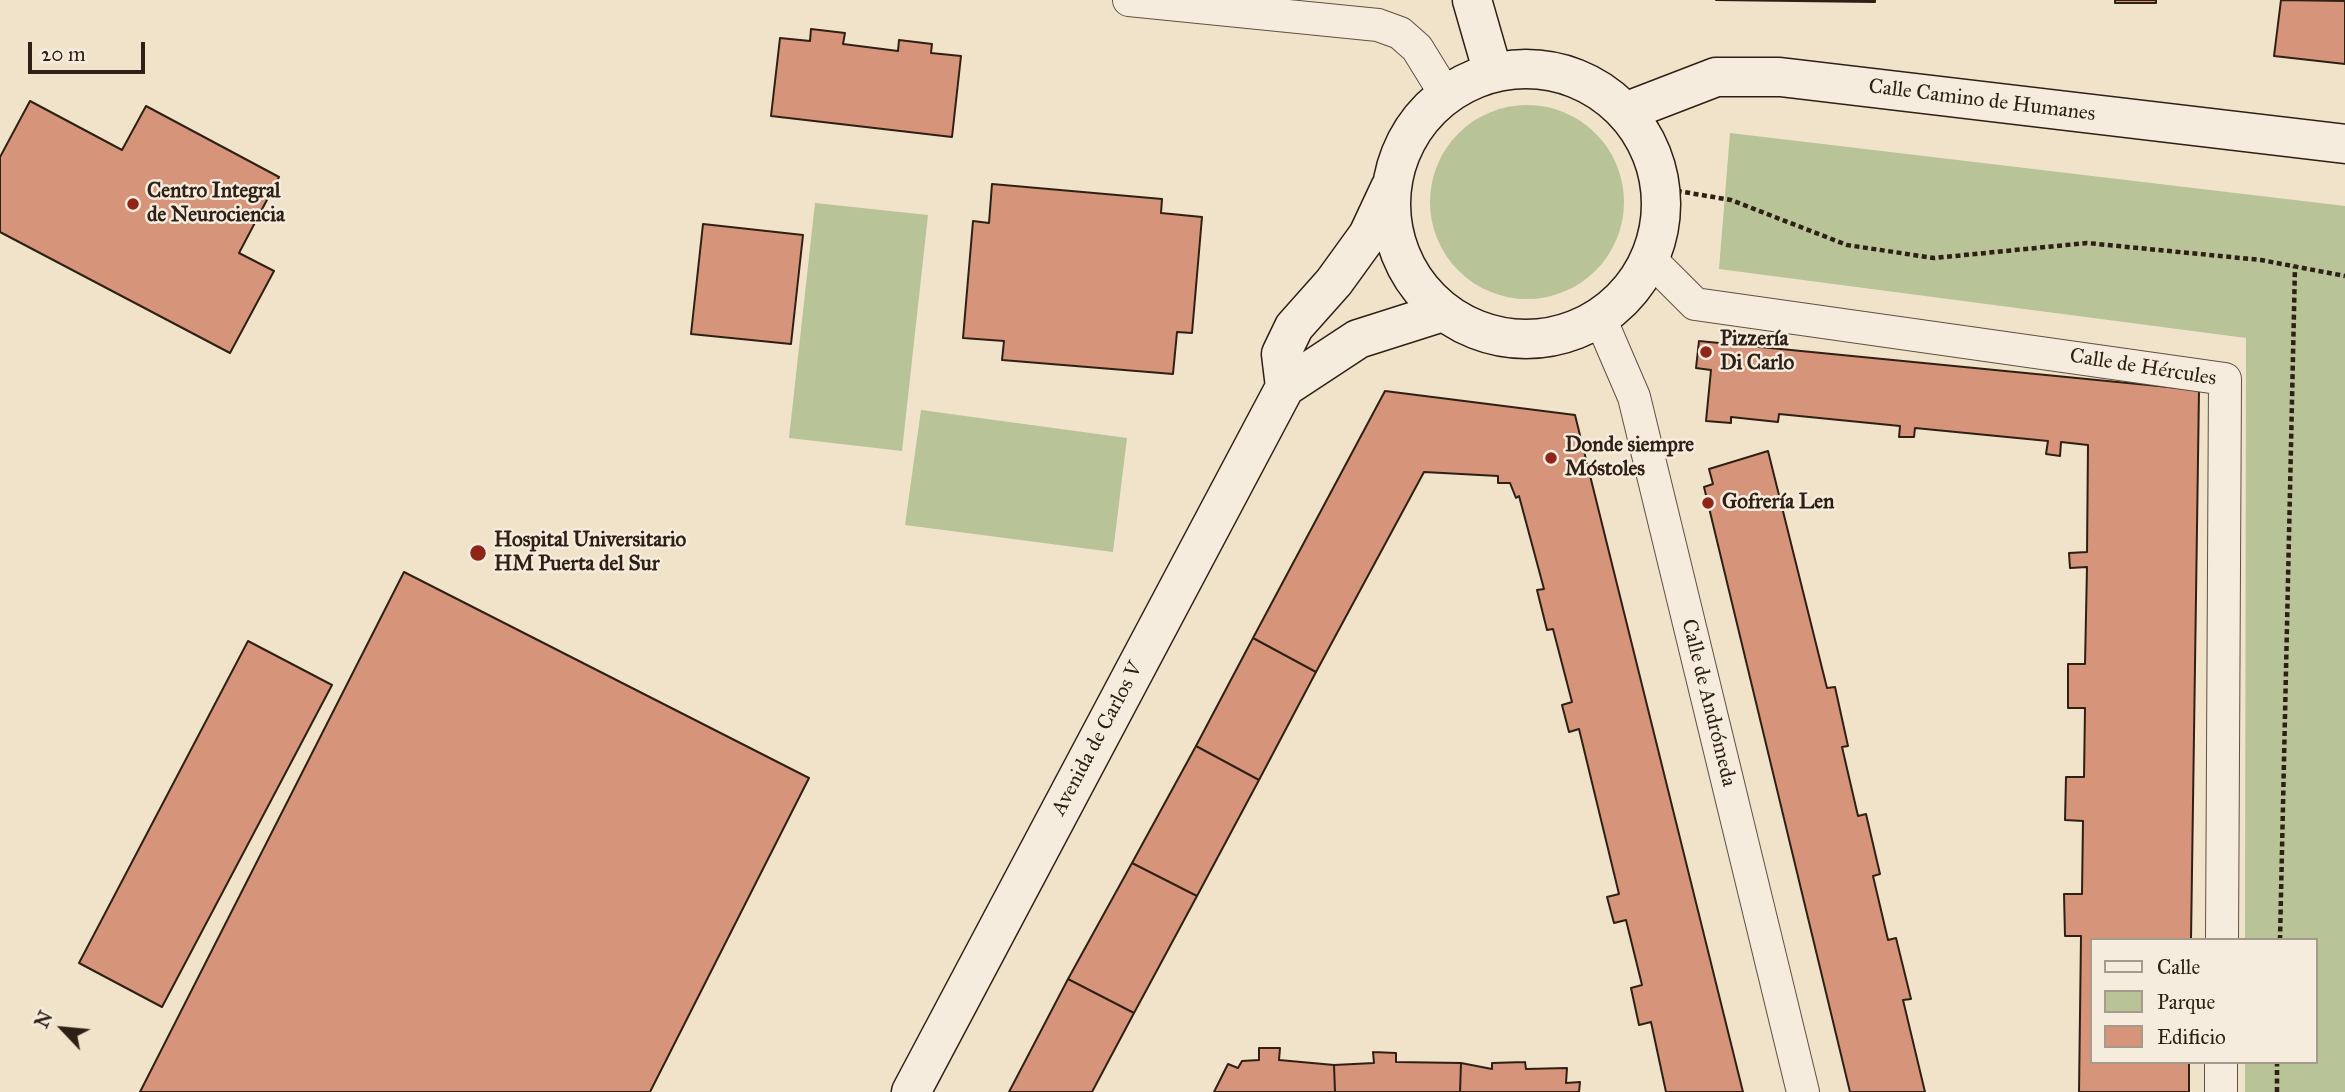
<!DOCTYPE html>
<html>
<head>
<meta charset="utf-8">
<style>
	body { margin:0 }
	#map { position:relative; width:2345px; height:1092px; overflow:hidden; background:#f1e2ca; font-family:"IM FELL Great Primer",serif }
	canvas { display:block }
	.legend { position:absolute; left:2090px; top:938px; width:228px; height:126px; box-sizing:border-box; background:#f6ecdd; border:2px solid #a69a8d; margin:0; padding:9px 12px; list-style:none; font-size:21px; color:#2e2015 }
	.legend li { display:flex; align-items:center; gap:14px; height:35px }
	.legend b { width:35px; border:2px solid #a69a8d }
	.north { position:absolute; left:28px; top:994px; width:70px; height:70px; -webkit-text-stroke:5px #f6ecdd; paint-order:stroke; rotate:296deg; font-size:19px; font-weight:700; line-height:28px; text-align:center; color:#2e2015 }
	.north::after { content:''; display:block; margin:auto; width:24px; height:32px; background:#2e2015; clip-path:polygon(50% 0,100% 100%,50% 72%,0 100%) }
	.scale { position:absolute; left:28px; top:42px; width:117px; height:32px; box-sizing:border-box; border:4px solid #2e2015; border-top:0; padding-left:9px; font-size:21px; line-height:24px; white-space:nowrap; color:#2e2015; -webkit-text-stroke:5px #f6ecdd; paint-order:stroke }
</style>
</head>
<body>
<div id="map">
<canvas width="2345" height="1092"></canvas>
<ul class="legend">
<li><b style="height:9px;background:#f6ecdd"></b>Calle</li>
<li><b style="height:19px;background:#b9c398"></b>Parque</li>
<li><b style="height:19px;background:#d6947a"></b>Edificio</li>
</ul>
<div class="north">N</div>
<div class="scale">20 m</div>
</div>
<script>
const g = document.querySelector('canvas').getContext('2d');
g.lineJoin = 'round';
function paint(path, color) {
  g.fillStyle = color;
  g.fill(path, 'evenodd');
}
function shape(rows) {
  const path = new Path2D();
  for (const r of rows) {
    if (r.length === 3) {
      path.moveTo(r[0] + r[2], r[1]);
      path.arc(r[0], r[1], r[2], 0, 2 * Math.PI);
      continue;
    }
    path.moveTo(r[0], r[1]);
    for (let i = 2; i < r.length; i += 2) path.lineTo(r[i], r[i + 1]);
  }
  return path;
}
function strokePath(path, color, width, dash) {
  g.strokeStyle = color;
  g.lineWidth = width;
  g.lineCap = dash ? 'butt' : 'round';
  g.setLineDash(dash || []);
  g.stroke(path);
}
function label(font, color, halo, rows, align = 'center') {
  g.font = font + ' "IM FELL Great Primer",serif';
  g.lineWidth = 5;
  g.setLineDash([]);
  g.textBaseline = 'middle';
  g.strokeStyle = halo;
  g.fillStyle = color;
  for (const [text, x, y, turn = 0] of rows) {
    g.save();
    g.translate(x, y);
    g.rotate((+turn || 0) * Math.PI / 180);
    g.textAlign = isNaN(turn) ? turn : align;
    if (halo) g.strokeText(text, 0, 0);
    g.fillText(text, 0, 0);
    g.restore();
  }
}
paint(shape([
	[1527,202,97],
	[1730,133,2345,206,2345,1092,2245,1092,2245,1062,2315,1062,2315,940,2245,940,2246,338,1719,269],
	[815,203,928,215,902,451,789,438],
	[921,410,1127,438,1113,552,905,525]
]), '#b9c398');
const building = shape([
	[1716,0,1875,0,1875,2,1716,0],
	[2115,0,2156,0,2156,3,2115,3,2115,0],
	[2281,0,2345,1,2345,64,2274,56,2281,0],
	[811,29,845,33,843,44,898,51,899,40,932,44,931,53,961,56,952,137,771,116,780,38,810,41,811,29],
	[30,101,122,150,146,106,279,177,239,253,274,271,230,353,0,232,0,157,30,101],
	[992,184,1162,199,1161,213,1202,217,1192,333,1177,332,1173,374,1002,360,1004,341,963,338,973,221,989,223,992,184],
	[703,224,803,235,791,344,691,334,703,224],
	[1699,341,2199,390,2191,940,2091,940,2091,1062,2189,1062,2189,1092,2079,1092,2081,936,2065,936,2064,894,2082,894,2083,821,2065,820,2066,777,2084,777,2085,708,2068,708,2068,664,2085,664,2087,567,2070,568,2069,553,2087,552,2088,445,2061,442,2060,456,2046,454,2048,441,1915,428,1914,437,1899,437,1900,426,1779,414,1778,422,1731,417,1731,423,1706,421,1711,370,1696,368,1699,341],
	[1385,391,1575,415,1743,1092,1666,1092,1651,1022,1639,1025,1631,988,1642,985,1626,920,1614,923,1607,897,1619,894,1579,729,1569,732,1562,705,1572,702,1553,629,1547,630,1537,590,1544,589,1519,496,1516,498,1510,483,1498,483,1498,476,1424,472,1316,672,1253,638,1385,391],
	[1768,451,1827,688,1835,687,1848,746,1842,747,1858,816,1866,814,1880,874,1873,876,1888,940,1896,938,1911,999,1903,1000,1925,1092,1850,1092,1704,487,1713,484,1709,469,1768,451],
	[404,572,809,778,650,1092,140,1092,404,572],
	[1253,638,1316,672,1259,780,1196,746,1253,638],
	[248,641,332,685,162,1007,79,963,248,641],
	[1196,746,1259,780,1197,896,1132,863,1196,746],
	[1132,863,1197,896,1134,1013,1068,979,1132,863],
	[1068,979,1134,1013,1092,1092,1009,1092,1068,979],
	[1259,1048,1280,1048,1279,1060,1334,1065,1335,1092,1214,1092,1228,1064,1238,1068,1242,1061,1259,1060,1259,1048],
	[1373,1052,1396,1053,1396,1062,1461,1063,1460,1092,1335,1092,1334,1065,1374,1063,1373,1052],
	[1525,1062,1526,1069,1567,1068,1566,1083,1580,1082,1579,1092,1460,1092,1461,1063,1492,1069,1492,1063,1525,1062]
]);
paint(building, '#d6947a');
strokePath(building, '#2e2015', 2);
const street = shape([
	[1129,0,1378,25,1400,33,1417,48,1446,95],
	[1650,259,1695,304,2225,379,2222,940],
	[1600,318,1634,397,1803,1092],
	[2221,1092,2221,1062]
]);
const secondary = shape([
	[1472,0,1493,73],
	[1526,204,135],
	[1625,112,1716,77,1780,77,2345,144],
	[1285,387,1281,354,1294,327,1334,282,1368,235,1390,188],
	[911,1092,1285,387,1358,339,1443,312]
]);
strokePath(street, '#5f5042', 34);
strokePath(secondary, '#2e2015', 41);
strokePath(shape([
	[1660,188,1731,200,1847,245,1934,258,2087,243,2261,260,2345,276],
	[2280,940,2295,266],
	[2277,1092,2277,1062]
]), '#2e2015', 4.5, [5, 3.5]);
strokePath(street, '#f6ecdd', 32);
strokePath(secondary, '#f6ecdd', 38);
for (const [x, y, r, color] of [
	[133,204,7,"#8f2418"],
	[1706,352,7,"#8f2418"],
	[1551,458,7,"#8f2418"],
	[1708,503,7,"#8f2418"],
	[478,553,9,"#8f2418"]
]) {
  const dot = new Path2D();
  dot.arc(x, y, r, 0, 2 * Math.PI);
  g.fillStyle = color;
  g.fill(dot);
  strokePath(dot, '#f6ecdd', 2.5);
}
label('21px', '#2e2015', '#f6ecdd', [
	["Calle Camino de Humanes",1982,101,7],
	["Calle de Hércules",2143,368,9],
	["Calle de Andrómeda",1708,703,76],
	["Avenida de Carlos V",1098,739,-62]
]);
label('bold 21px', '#2e2015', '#f6ecdd', [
	["Centro Integral",147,192],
	["de Neurociencia",147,216],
	["Pizzería",1720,340],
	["Di Carlo",1720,364],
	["Donde siempre",1565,446],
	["Móstoles",1565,470],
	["Gofrería Len",1722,503],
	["Hospital Universitario",494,541],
	["HM Puerta del Sur",494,565]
], 'left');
</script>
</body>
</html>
